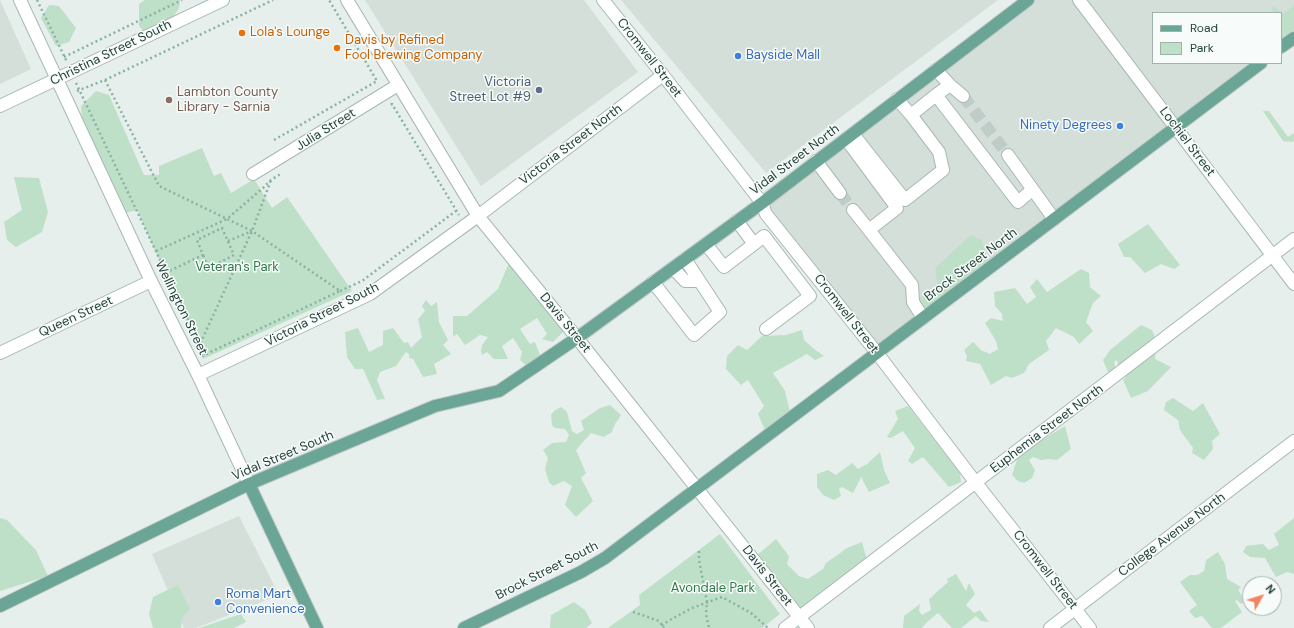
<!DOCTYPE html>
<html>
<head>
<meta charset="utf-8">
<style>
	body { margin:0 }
	#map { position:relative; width:1294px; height:628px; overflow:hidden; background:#e6efeb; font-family:"DM Sans",sans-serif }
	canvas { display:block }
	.legend { position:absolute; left:1152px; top:12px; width:130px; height:52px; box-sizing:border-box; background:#f7fbf9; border:1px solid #a3b1ad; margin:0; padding:5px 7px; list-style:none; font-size:12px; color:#24423a }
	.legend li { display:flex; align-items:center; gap:8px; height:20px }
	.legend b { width:20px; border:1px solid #a3b1ad }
	.north { position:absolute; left:1242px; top:576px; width:40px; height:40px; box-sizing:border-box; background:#f7fbf9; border:1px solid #a3b1ad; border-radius:50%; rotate:51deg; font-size:11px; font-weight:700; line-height:16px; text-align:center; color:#24423a }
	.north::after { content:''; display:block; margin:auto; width:14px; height:18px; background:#f4845f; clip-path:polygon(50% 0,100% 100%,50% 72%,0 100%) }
</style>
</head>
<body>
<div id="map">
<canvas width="1294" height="628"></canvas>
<ul class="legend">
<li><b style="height:5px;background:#6aa596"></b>Road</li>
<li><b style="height:11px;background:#bfe0c8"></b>Park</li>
</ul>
<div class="north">N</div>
</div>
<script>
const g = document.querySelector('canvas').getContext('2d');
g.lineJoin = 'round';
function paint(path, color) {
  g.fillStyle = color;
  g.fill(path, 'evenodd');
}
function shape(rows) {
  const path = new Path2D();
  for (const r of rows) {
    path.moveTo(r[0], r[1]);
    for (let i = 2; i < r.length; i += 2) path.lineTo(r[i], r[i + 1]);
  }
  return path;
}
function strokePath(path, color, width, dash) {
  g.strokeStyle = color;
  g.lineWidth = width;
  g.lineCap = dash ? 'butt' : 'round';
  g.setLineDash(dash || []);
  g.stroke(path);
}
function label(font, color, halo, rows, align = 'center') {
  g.font = font + ' "DM Sans",sans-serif';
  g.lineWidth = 3;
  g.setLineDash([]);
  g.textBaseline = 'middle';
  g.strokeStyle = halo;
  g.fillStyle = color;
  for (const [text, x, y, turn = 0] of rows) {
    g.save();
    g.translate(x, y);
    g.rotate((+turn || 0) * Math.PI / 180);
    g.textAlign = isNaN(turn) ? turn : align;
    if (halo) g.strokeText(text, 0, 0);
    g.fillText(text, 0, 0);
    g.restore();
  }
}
paint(shape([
	[0,0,31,69,0,84],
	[365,0,584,0,638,72,481,186],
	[621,0,998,0,766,173],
	[1032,0,1076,0,1171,127,877,350,764,204],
	[1081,0,1294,0,1294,36,1281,13,1153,13,1153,63,1258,63,1176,125],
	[239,516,279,595,196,628,184,628,152,554]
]), '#d4dfda');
paint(shape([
	[145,0,180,0,179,8,170,22,146,34,139,26,139,4],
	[49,5,59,6,76,28,69,42,56,46,41,18],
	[1294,5,1294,35,1281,45,1281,13,1272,13,1273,6,1283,14],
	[96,91,109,95,144,175,159,175,159,166,202,148,214,176,221,173,231,193,254,179,272,208,287,197,352,291,203,359,137,210,125,213,82,119,81,106],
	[1263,111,1269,111,1288,137,1294,133,1294,141,1292,142,1283,141],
	[14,177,39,178,48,212,42,232,16,247,7,240,4,222,22,210],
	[1148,224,1180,265,1174,269,1161,264,1145,273,1130,257,1124,257,1118,244],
	[971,235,982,240,989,264,925,313,918,299,938,286,935,268],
	[511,258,567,328,553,342,542,339,547,334,537,318,520,329,530,344,535,342,540,355,527,366,520,360,522,352,513,338,502,346,508,359,494,359,487,352,482,355,481,351,482,345,488,337,480,335,465,345,457,334,453,337,453,316,467,316,498,289],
	[1081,269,1089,273,1090,287,1101,296,1093,303,1086,322,1093,331,1079,344,1074,337,1056,328,1046,341,1049,350,1029,364,1024,373,1012,378,1006,376,991,385,980,364,966,361,967,356,964,350,973,342,981,350,990,354,998,349,996,341,985,323,991,318,1003,321,1002,314,995,306,994,292,1015,288,1027,304,1036,297,1030,287,1037,279,1047,292],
	[426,300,431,306,437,302,439,322,448,340,443,345,451,354,434,364,437,374,423,377,413,359,409,358,409,354,406,352,396,366,380,372,377,380,385,399,377,400,363,369,355,369,347,357,345,332,358,328,369,352,383,345,383,331,393,328,404,343,408,342,411,348,422,337,418,319,425,311,422,306],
	[1141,325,1152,330,1156,340,1155,359,1171,367,1148,391,1131,398,1123,380,1126,377,1119,368,1117,360,1114,362,1115,365,1114,373,1108,372,1103,360,1110,350],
	[802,330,804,340,814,349,824,356,815,360,807,354,773,373,785,391,791,416,766,433,758,414,764,406,748,380,741,385,726,369,727,356,738,345,747,350,762,336,786,335],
	[1173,398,1193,411,1203,403,1220,434,1212,441,1213,449,1204,460,1192,453,1193,448,1180,430,1178,420,1164,410,1166,402],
	[610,405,621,415,615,424,612,432,604,437,591,433,576,450,586,473,581,478,593,501,576,517,565,505,572,486,564,481,553,486,549,482,545,469,548,458,543,450,552,443,566,442,569,435,565,429,555,428,552,425,551,415,554,411,561,407,567,412,572,431,577,434,584,430,581,421,600,408],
	[908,406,960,473,961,482,949,487,923,457,912,464,908,461,915,448,903,431,891,438,887,437,898,419,895,411],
	[1065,426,1071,449,1057,460,1048,459,1041,460,1033,457,1029,460,1035,470,1032,478,1024,483,1018,481,1012,475,1019,454],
	[880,452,884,470,890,483,869,492,861,477,853,493,842,487,839,489,841,496,834,500,823,495,817,487,817,474,828,470,836,475,852,463,858,469,867,464],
	[0,518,7,520,36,550,48,576,0,591],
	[1294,518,1294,574,1287,572,1276,577,1265,558,1250,557,1243,552,1246,546,1263,544,1269,550,1279,545,1274,534],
	[720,534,780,614,762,628,608,628,640,605,639,595],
	[776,539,789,556,787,564,799,576,808,579,823,569,826,563,847,548,862,542,868,564,857,571,851,569,849,571,851,575,800,612,755,557],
	[1218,552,1225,564,1227,579,1241,587,1238,590,1245,601,1241,604,1237,600,1235,601,1242,612,1221,628,1212,628,1202,616,1195,618,1189,611,1197,605,1180,582,1190,575,1197,575,1204,571,1206,560],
	[956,574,966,591,969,583,975,594,966,605,974,613,980,610,989,622,981,621,976,616,961,628,952,628,938,613,927,622,922,628,903,628,904,616,920,604,919,611,922,615,931,610,929,599,948,582,947,579],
	[178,585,190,609,182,618,181,628,153,628,149,614,153,597],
	[574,602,585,610,592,623,586,628,550,628,551,615],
	[241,614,246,622,234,628,199,628]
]), '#bfe0c8');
strokePath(shape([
	[963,96,1008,155],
	[840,193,853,210]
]), '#bfccc8', 12, [12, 6]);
const minor = shape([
	[20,0,151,281,198,375,249,484],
	[347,0,478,216,577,338,808,628],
	[603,0,663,75,762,203,766,214,877,353,976,483,1090,628],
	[1079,0,1294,284],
	[936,70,950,85,963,96],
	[950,85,936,95,1018,202,1032,190],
	[897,99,911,115,936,95],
	[0,106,223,0],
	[853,134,905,200,943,170,939,152,911,115],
	[846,139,897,208,869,230,853,210],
	[1008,155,1054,219],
	[816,161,840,193],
	[253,174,398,85],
	[869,230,912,285,913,302,923,318],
	[706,244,724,267,754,244,737,221],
	[754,244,764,236,810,296,766,329],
	[673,268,685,281,699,281],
	[653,282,694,335,720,312,685,259],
	[0,353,151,281],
	[198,375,370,294,478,216,663,75],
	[785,628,1294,239],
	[1050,628,1294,441]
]);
const major = shape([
	[1281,47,1294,38],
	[249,484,317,628],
	[0,606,249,484,435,406,499,391,577,338,762,203,1028,0],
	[464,628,581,572,605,558,1261,63]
]);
strokePath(minor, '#a8b8b2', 14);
strokePath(major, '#c2cac8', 14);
strokePath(shape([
	[37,0,67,62],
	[64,57,182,0],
	[105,80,273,0],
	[76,83,200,344,252,231,271,180],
	[77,91,105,80,159,186,252,231,340,291,202,356],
	[391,105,392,104,459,215],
	[274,140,377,81,329,0],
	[228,241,252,231],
	[156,251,227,219,263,188,271,180,282,173],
	[161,275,203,255,197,240,222,228,234,255,209,268,203,255],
	[340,291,362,281,456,211],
	[200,344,206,355],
	[699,551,699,560,707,602,706,614,709,628],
	[633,612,659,621,664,628],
	[662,626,668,621,692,608,722,597,751,613,768,628]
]), '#86b3a5', 2.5, [2, 3]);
strokePath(minor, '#fff', 12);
strokePath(major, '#6aa596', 12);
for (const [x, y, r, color] of [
	[242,33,4,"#e8710a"],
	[337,48,4,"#e8710a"],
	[738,56,4,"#3f7fe0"],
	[539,90,4,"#5c6f8a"],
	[169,100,4,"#8d6e63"],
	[1120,126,4,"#3f7fe0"],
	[218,602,4,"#3f7fe0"]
]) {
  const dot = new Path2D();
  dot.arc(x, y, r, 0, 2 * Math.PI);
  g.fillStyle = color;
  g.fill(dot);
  strokePath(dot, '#f7fbf9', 1.5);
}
label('13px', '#c56008', '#f7fbf9', [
	["Lola's Lounge",250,33],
	["Davis by Refined",345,41],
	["Fool Brewing Company",345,56]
], 'left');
label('13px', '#24423a', '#f7fbf9', [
	["Christina Street South",111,53,-26],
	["Cromwell Street",649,58,52],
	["Julia Street",326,130,-32],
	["Lochiel Street",1187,142,53],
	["Victoria Street North",571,145,-37],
	["Vidal Street North",795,160,-37],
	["Brock Street North",971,265,-37],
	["Wellington Street",181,308,64],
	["Cromwell Street",846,314,52],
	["Victoria Street South",322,315,-27],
	["Queen Street",76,317,-25],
	["Davis Street",565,323,51],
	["Euphemia Street North",1047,429,-37],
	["Vidal Street South",283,456,-23],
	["College Avenue North",1172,535,-37],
	["Cromwell Street",1045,570,52],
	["Brock Street South",547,571,-27],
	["Davis Street",767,576,52]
]);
label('13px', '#366cbe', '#f7fbf9', [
	["Bayside Mall",746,56],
	["Ninety Degrees",1112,126,"right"],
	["Roma Mart",226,595],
	["Convenience",226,610]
], 'left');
label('13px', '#4e5e75', '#f7fbf9', [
	["Victoria",531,83],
	["Street Lot #9",531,98]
], 'right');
label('13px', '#785e54', '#f7fbf9', [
	["Lambton County",177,93],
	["Library - Sarnia",177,108]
], 'left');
label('13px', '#2d7a4b', '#f7fbf9', [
	["Veteran's Park",237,268],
	["Avondale Park",713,589]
]);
</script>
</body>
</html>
